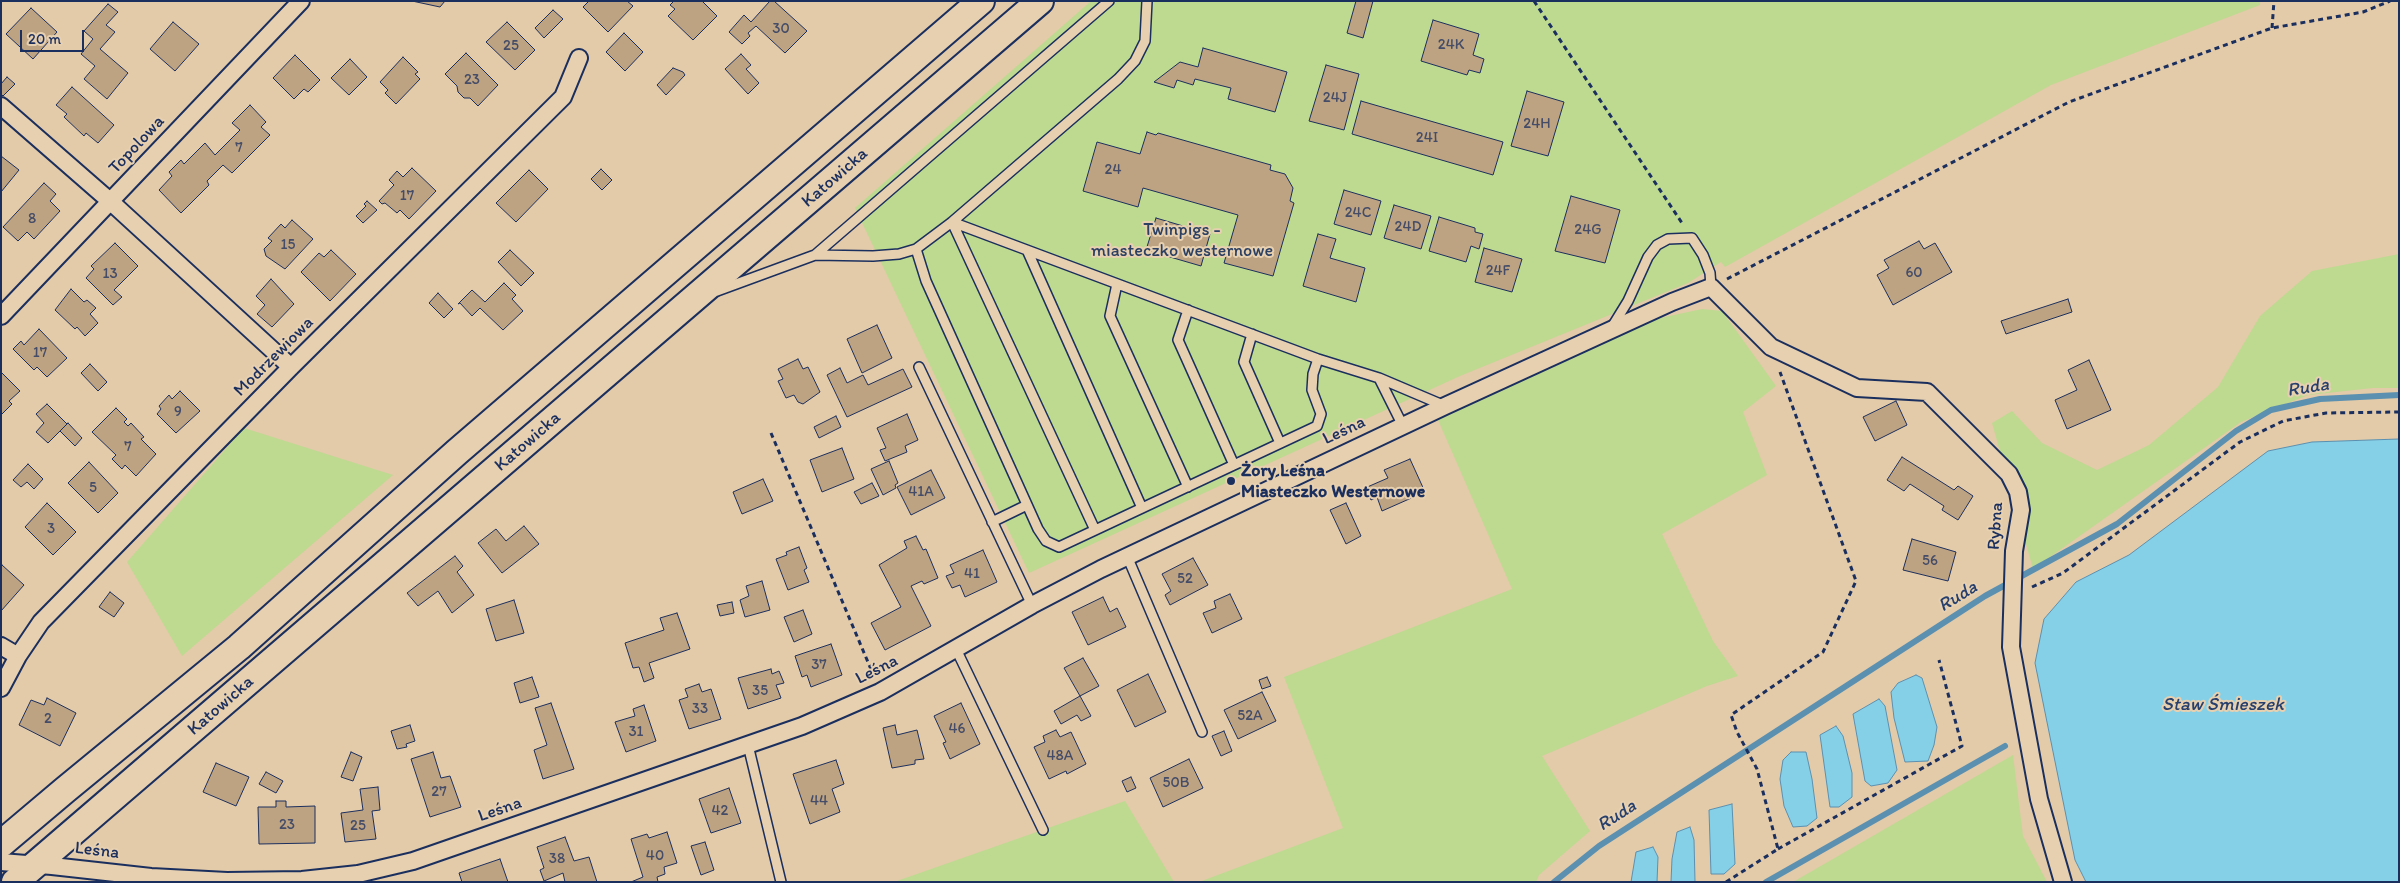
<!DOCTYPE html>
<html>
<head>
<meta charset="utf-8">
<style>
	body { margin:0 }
	#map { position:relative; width:2400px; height:883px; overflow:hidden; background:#e3caa8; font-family:Itim,sans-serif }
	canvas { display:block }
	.frame { position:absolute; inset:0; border:2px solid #1b2f5e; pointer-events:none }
	.scale { position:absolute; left:20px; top:30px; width:64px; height:22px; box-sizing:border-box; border:2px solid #1b2f5e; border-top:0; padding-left:6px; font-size:15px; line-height:18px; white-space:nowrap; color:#1b2f5e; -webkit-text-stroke:4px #e7d0b0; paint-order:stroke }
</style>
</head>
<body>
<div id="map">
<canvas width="2400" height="883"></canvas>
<div class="frame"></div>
<div class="scale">20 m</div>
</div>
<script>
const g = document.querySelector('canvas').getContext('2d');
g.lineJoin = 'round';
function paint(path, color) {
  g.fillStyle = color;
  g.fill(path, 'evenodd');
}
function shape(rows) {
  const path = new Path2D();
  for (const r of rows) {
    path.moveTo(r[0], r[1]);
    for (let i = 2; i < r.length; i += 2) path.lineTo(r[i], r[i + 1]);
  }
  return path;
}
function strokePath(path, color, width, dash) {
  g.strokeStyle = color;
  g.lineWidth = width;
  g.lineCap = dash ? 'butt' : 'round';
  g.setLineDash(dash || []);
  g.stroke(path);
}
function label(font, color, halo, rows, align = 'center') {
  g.font = font + ' Itim,sans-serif';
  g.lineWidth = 4;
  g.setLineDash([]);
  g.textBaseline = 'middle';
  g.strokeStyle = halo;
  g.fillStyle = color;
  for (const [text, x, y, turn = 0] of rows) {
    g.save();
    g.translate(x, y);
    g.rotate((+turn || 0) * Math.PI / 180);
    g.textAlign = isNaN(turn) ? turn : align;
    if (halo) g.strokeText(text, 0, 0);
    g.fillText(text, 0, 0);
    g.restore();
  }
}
paint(shape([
	[1091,1,2260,1,2260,5,2051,85,1725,267,1721,262,1688,283,1460,376,1029,573,855,208],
	[2399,254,2399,388,2373,388,2308,395,2241,422,2033,569,1992,423,2012,411,2042,443,2097,470,2149,445,2218,387,2260,316,2312,271],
	[1702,309,1722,311,1776,386,1743,412,1767,475,1662,534,1713,641,1738,676,1707,686,1542,756,1590,831,1539,875,1536,882,1199,882,1343,828,1284,677,1512,589,1438,420,1660,318],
	[244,428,393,475,182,656,127,562],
	[2013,755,2023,836,2047,882,1793,882],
	[1125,801,1174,882,894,882]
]), '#beda91');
const water = shape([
	[2399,439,2399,882,2086,882,2075,860,2035,663,2044,619,2076,582,2129,555,2268,451,2312,442,2399,439],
	[1916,675,1922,678,1937,727,1934,745,1928,761,1905,762,1894,718,1891,692,1898,683,1916,675],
	[1879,699,1885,706,1897,770,1888,783,1871,786,1865,781,1853,714,1879,699],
	[1836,726,1843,736,1852,773,1852,797,1839,807,1830,807,1820,735,1836,726],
	[1791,752,1806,752,1812,779,1817,818,1807,826,1793,827,1784,806,1780,779,1783,760,1791,752],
	[1732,804,1735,864,1724,874,1711,874,1709,810,1732,804],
	[1690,827,1694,840,1695,882,1671,882,1672,859,1677,832,1690,827],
	[1653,847,1658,857,1657,882,1631,882,1636,852,1653,847]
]);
paint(water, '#86d0e7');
strokePath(water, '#5b90b0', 1);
strokePath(shape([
	[1554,882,1599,846,1985,596,2117,524,2236,431,2271,410,2320,399,2399,395],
	[1766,882,2005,746]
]), '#5b90b0', 6);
const building = shape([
	[412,1,445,1,440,7,412,1],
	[589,1,627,1,633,6,608,32,583,7,589,1],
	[674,1,702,1,717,16,693,40,668,16,675,9,670,5,674,1],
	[770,1,774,1,807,31,785,53,756,26,748,33,750,36,742,44,729,32,744,15,751,22,770,1],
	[1356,1,1373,1,1363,38,1347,33,1356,1],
	[108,4,118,12,106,25,115,32,100,49,128,73,107,99,84,79,95,66,81,54,93,39,84,31,108,4],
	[31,8,57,32,33,59,6,34,31,8],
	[553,10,563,19,544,38,535,28,553,10],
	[1433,20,1479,34,1473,55,1484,59,1480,73,1469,70,1467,75,1421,61,1433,20],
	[173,22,199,44,175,71,150,49,173,22],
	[507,22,535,50,515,70,486,42,507,22],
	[624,33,643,52,625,71,606,52,624,33],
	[1203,48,1287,72,1275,112,1228,99,1231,88,1195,79,1193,85,1177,80,1174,88,1154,82,1180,62,1198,67,1203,48],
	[466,53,498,85,478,106,470,98,464,98,458,92,457,86,445,74,466,53],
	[741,54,751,65,746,69,759,83,748,94,725,69,741,54],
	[295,55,320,80,308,92,304,89,294,99,273,78,295,55],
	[403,57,418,72,415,74,420,79,396,104,385,93,388,90,380,82,403,57],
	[350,59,367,77,349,95,331,78,350,59],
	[1326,65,1359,74,1344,130,1309,121,1326,65],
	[673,68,683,72,685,75,666,95,657,85,673,68],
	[7,77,15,84,3,96,1,94,1,84,7,77],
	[72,87,114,125,98,143,86,133,84,136,64,117,67,114,56,105,72,87],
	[1527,91,1564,102,1548,156,1511,146,1527,91],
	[1361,101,1503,142,1493,175,1352,134,1361,101],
	[250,105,266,122,261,127,270,135,232,173,223,165,207,181,209,185,181,213,159,190,172,176,169,172,181,160,184,164,205,143,215,155,240,130,232,123,250,105],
	[1147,132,1156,135,1158,133,1271,165,1270,170,1285,174,1293,188,1290,201,1294,203,1273,276,1224,263,1238,215,1143,188,1138,207,1083,191,1097,142,1140,154,1147,132],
	[1,156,19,170,1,192,1,156],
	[412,168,436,191,409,219,400,210,397,213,385,203,382,204,379,201,394,185,389,180,397,171,403,177,412,168],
	[601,169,612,180,602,190,591,179,601,169],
	[529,170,548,189,516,222,496,203,529,170],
	[44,183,56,194,50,201,60,211,34,239,27,232,18,241,3,227,44,183],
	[1344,190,1381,201,1371,235,1334,224,1344,190],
	[1571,196,1620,210,1605,263,1555,251,1571,196],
	[367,201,377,210,363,223,356,216,366,206,364,204,367,201],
	[1394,205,1431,216,1421,249,1384,238,1394,205],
	[1439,217,1475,228,1475,232,1483,234,1479,249,1471,246,1466,262,1429,251,1439,217],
	[1156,218,1210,234,1201,266,1146,250,1156,218],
	[292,220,313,239,285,269,266,256,264,249,272,241,268,238,281,224,285,228,292,220],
	[1318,234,1336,239,1330,258,1365,268,1356,302,1303,286,1318,234],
	[1919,241,1924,249,1935,243,1952,272,1893,305,1877,275,1889,268,1884,260,1919,241],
	[115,243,138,266,114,290,122,297,113,305,86,278,94,269,91,266,115,243],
	[1484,248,1522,259,1512,292,1475,282,1484,248],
	[331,250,356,274,330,301,301,272,319,253,324,257,331,250],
	[510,250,534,273,521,286,498,262,510,250],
	[271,279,294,304,272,327,257,314,265,305,256,296,271,279],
	[504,283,516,295,512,299,523,311,503,330,480,308,472,316,460,303,458,304,472,290,485,302,504,283],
	[71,289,84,302,87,300,96,308,90,314,98,323,85,336,77,327,75,329,55,310,71,289],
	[438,293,453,309,444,318,429,303,438,293],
	[2068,299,2072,312,2006,334,2001,321,2068,299],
	[877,325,892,358,862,373,847,339,877,325],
	[39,329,67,358,47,377,37,367,34,370,13,349,21,341,24,345,39,329],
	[798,359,803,369,808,367,820,392,803,404,798,402,794,395,786,398,778,381,783,379,778,369,798,359],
	[2089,360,2111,410,2067,429,2055,400,2077,390,2068,370,2089,360],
	[90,364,107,382,98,391,81,373,90,364],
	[840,368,847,383,863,375,868,385,903,369,912,387,847,417,827,375,840,368],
	[1,372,20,391,9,401,12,404,1,415,1,372],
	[180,391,200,411,176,433,157,414,161,409,159,406,169,395,172,399,180,391],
	[1896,401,1907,425,1875,441,1863,417,1896,401],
	[47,404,67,424,48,443,36,432,44,423,36,414,47,404],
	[116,408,127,419,124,422,128,426,131,423,144,437,141,439,156,454,136,476,125,465,122,469,112,459,116,455,92,432,116,408],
	[907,414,918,440,905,446,907,452,885,461,880,450,886,448,877,428,907,414],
	[836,416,841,427,819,438,814,427,836,416],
	[68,423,82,438,75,446,60,431,68,423],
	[842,448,854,479,822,492,810,460,842,448],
	[1902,457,1954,490,1958,486,1973,496,1958,520,1942,510,1944,506,1910,484,1904,491,1887,480,1902,457],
	[1410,459,1425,492,1382,511,1377,497,1371,500,1365,488,1388,478,1384,470,1410,459],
	[889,461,898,483,895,485,896,488,883,495,871,469,889,461],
	[89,462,118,493,98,513,68,483,89,462],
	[28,464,43,479,34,489,27,482,21,487,13,480,28,464],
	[931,470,945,498,911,515,897,487,931,470],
	[763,479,773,501,742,514,733,492,763,479],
	[872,483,879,496,861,504,854,492,872,483],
	[47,503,76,532,53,555,25,527,47,503],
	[1346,503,1361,536,1346,544,1330,510,1346,503],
	[524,526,539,544,502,573,478,543,496,529,506,541,524,526],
	[916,536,923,550,926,549,938,578,924,584,922,581,911,586,931,626,885,650,871,623,901,607,879,565,907,548,904,541,916,536],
	[1912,539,1956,552,1948,581,1903,570,1912,539],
	[799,547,807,568,804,570,809,582,788,590,776,559,787,555,786,552,799,547],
	[983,550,997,582,965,597,960,585,952,588,946,576,954,573,950,565,983,550],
	[455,556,463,566,457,572,474,595,452,613,438,591,418,606,407,593,455,556],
	[1193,558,1208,585,1170,605,1165,595,1171,591,1162,574,1193,558],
	[2,565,24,585,1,611,1,566,2,565],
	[762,581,770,610,745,617,740,600,749,596,746,586,762,581],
	[110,592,124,603,114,617,99,607,110,592],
	[1230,594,1242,619,1212,633,1203,613,1216,608,1214,601,1230,594],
	[1103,597,1110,612,1117,608,1126,627,1088,645,1072,612,1103,597],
	[514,600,524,633,496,641,486,609,514,600],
	[732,602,734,613,720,616,717,605,732,602],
	[803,610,812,634,794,642,784,617,803,610],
	[677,613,690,649,649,663,654,678,644,682,639,667,633,668,625,643,664,630,660,618,677,613],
	[831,644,842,675,811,687,807,675,802,677,795,656,831,644],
	[1083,658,1099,686,1080,696,1091,716,1081,721,1077,715,1061,724,1054,711,1080,696,1064,668,1083,658],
	[771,669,772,674,779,671,784,683,776,685,781,698,748,709,738,678,771,669],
	[1148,674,1166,712,1135,727,1117,690,1148,674],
	[532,677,539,697,520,703,514,683,532,677],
	[1267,677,1271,686,1262,689,1259,680,1267,677],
	[699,684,702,692,711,689,721,719,689,729,679,700,688,697,685,689,699,684],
	[1262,692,1276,721,1238,739,1224,710,1262,692],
	[47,698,76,713,60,746,19,725,31,700,44,705,47,698],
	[551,703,574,769,543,779,534,750,547,745,535,708,551,703],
	[961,703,980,744,950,759,943,743,946,742,934,716,961,703],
	[644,705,656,741,626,752,615,722,635,716,633,709,644,705],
	[410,725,415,741,406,744,407,747,397,749,391,731,410,725],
	[895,725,897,735,917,730,924,759,915,760,915,764,892,768,883,728,895,725],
	[1056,730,1060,737,1071,732,1086,764,1067,774,1066,771,1049,779,1034,747,1045,742,1043,736,1056,730],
	[1224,731,1232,751,1221,756,1212,736,1224,731],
	[351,752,362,757,353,781,341,777,351,752],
	[433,752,441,778,450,776,461,807,430,817,411,759,433,752],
	[1189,759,1203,788,1163,807,1150,778,1189,759],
	[836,760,844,784,832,789,840,812,810,824,793,774,836,760],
	[216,763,249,777,236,806,203,792,216,763],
	[266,772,283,781,276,793,259,784,266,772],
	[1131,777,1136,788,1127,792,1122,781,1131,777],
	[378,787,380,810,372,811,376,839,345,842,341,813,363,810,360,789,378,787],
	[729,788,741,823,711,833,699,799,729,788],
	[276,801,286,801,286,807,315,806,315,843,259,844,258,807,276,807,276,801],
	[667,832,677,863,664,867,665,874,657,877,658,882,631,882,643,877,631,839,647,834,649,838,667,832],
	[565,837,574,861,589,857,597,882,565,882,563,873,544,881,540,870,544,868,537,847,565,837],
	[705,842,714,870,701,875,691,846,705,842],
	[500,859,508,882,462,882,459,873,500,859]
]);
paint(building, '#bea382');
strokePath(building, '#1b2f5e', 1);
const service = shape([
	[952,222,1318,359,1379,378,1445,406],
	[952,222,1095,530],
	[916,249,926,281,1038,529,1046,541,1059,547,1317,426,1321,414,1312,390,1313,374,1318,359],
	[1027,250,1142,508],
	[815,255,1109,1],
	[1117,284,1110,316,1188,487],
	[717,291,815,255,873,256,899,254,916,249,952,222,1118,79,1135,61,1145,41,1147,1],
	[1188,310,1178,340,1234,465],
	[1612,327,1628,301,1648,257,1657,245,1668,239,1692,238,1703,255,1710,273,1711,287],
	[1252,334,1244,362,1280,443],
	[919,367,1032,605],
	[1379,378,1403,426],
	[992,522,1027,505],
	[1127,556,1202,732],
	[956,649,1043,830],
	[748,745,781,882]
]);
const minor = shape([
	[1,106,111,202,291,367],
	[1,316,301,1],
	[1,646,18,656],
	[1,688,18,656,41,622,291,367,563,97,579,58],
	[1,862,52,866,151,877,227,881,302,880,358,874,413,861,802,726,880,692,1032,605,1101,569,1445,406,1672,302,1711,287,1771,347,1857,388,1927,392,2009,474,2018,492,2021,510,2014,551,2011,647,2039,799,2063,882]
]);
const primary = shape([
	[1,844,65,790,239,647,457,452,981,1],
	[15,882,1040,1]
]);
strokePath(service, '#1b2f5e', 12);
strokePath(minor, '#1b2f5e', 20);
strokePath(primary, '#1b2f5e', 30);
strokePath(shape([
	[1534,1,1682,223],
	[2272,28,2274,1],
	[1727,279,2069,102,2272,28,2363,12,2390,1],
	[771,433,873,674],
	[2032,587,2063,573,2240,442,2283,421,2326,413,2399,412],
	[1778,849,1962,746,1939,660],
	[1726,882,1778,849,1757,769,1737,732,1731,715,1823,652,1856,581,1780,372]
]), '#1b2f5e', 3, [5, 4]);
strokePath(service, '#e7d0b0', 9);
strokePath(minor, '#e7d0b0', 16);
strokePath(primary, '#e7d0b0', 26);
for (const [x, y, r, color] of [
	[1231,481,5,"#1b2f5e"]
]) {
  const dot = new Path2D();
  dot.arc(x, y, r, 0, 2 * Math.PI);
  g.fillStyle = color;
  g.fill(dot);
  strokePath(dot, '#e7d0b0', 2);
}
label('15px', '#444c67', null, [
	["30",781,29],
	["24K",1451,45],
	["25",511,46],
	["23",472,80],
	["24J",1335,98],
	["24H",1537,124],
	["24I",1427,138],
	["7",239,148],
	["24",1113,170],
	["17",407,196],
	["24C",1358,213],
	["8",32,219],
	["24D",1408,227],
	["24G",1588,230],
	["15",288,245],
	["24F",1498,271],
	["60",1914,273],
	["13",110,274],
	["17",40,353],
	["9",178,412],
	["7",128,447],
	["5",93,488],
	["41A",921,492],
	["3",51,529],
	["56",1930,561],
	["41",972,574],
	["52",1185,579],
	["37",819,665],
	["35",760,691],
	["33",700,709],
	["52A",1250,716],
	["2",48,719],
	["46",957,729],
	["31",636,732],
	["48A",1060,756],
	["50B",1176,783],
	["27",439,792],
	["44",819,801],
	["42",720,811],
	["23",287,825],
	["25",358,826],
	["40",655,856],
	["38",557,859]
]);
label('18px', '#1b2f5e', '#e7d0b0', [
	["Topolowa",137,145,-47],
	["Katowicka",835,178,-41],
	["Modrzewiowa",274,357,-45],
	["Leśna",1344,431,-25],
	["Katowicka",528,442,-41],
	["Rybna",1996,526,-86],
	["Leśna",877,670,-27],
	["Katowicka",221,706,-41],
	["Leśna",500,810,-19],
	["Leśna",97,851,7]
]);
label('18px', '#2b4063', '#e7d0b0', [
	["Twinpigs -",1182,230],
	["miasteczko westernowe",1182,251]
]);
label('bold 18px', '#1b2f5e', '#e7d0b0', [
	["Żory Leśna",1241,471],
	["Miasteczko Westernowe",1241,492]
], 'left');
label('italic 19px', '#263f6c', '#e7d0b0', [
	["Ruda",2308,388,-9],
	["Ruda",1958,597,-32],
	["Staw Śmieszek",2223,705],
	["Ruda",1617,816,-33]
]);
</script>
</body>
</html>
